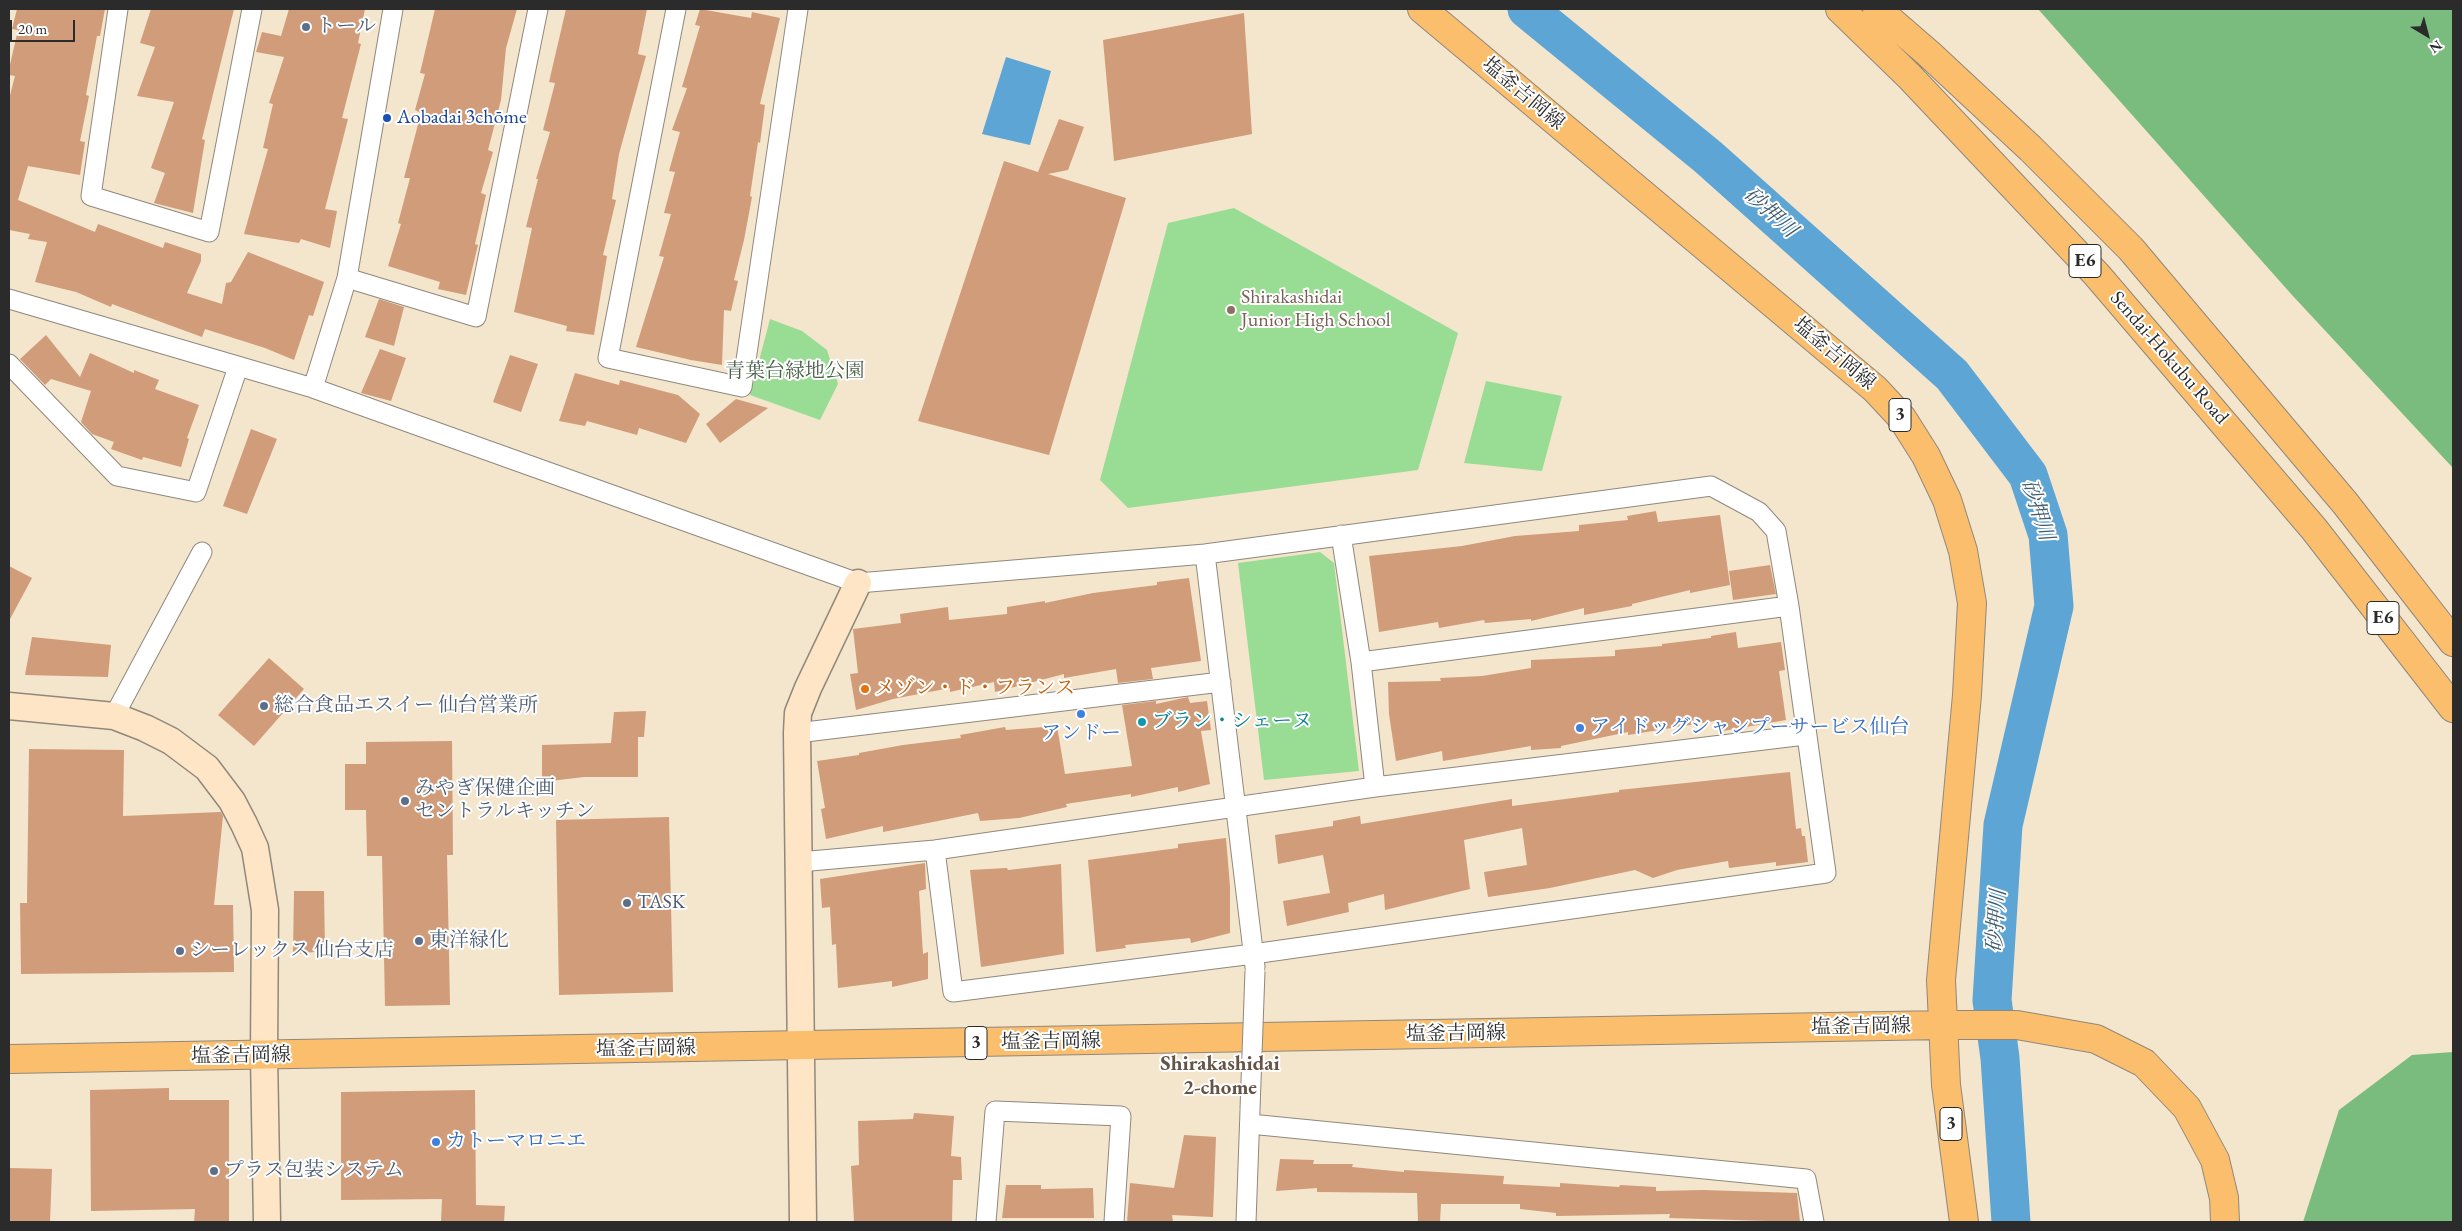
<!DOCTYPE html>
<html>
<head>
<meta charset="utf-8">
<style>
	body { margin:0 }
	#map { position:relative; width:2462px; height:1231px; overflow:hidden; background:#f4e5cd; font-family:"EB Garamond",serif }
	canvas { display:block }
	.frame { position:absolute; inset:0; border:10px solid #2b2b2b; pointer-events:none }
	.north { position:absolute; left:2402px; top:10px; width:50px; height:50px; -webkit-text-stroke:4px #fff; paint-order:stroke; rotate:143deg; font-size:14px; font-weight:700; line-height:20px; text-align:center; color:#2b2b2b }
	.north::after { content:''; display:block; margin:auto; width:18px; height:22px; background:#2b2b2b; clip-path:polygon(50% 0,100% 100%,50% 72%,0 100%) }
	.scale { position:absolute; left:10px; top:20px; width:65px; height:22px; box-sizing:border-box; border:2px solid #2b2b2b; border-top:0; padding-left:6px; font-size:15px; line-height:18px; white-space:nowrap; color:#2b2b2b; -webkit-text-stroke:4px #fff; paint-order:stroke }
</style>
</head>
<body>
<div id="map">
<canvas width="2462" height="1231"></canvas>
<div class="frame"></div>
<div class="north">N</div>
<div class="scale">20 m</div>
</div>
<script>
const g = document.querySelector('canvas').getContext('2d');
g.lineJoin = 'round';
function paint(path, color) {
  g.fillStyle = color;
  g.fill(path, 'evenodd');
}
function shape(rows) {
  const path = new Path2D();
  for (const r of rows) {
    path.moveTo(r[0], r[1]);
    for (let i = 2; i < r.length; i += 2) path.lineTo(r[i], r[i + 1]);
  }
  return path;
}
function strokePath(path, color, width, dash) {
  g.strokeStyle = color;
  g.lineWidth = width;
  g.lineCap = dash ? 'butt' : 'round';
  g.setLineDash(dash || []);
  g.stroke(path);
}
function label(font, color, halo, rows, align = 'center') {
  g.font = font + ' "EB Garamond","Noto Serif JP",serif';
  g.lineWidth = 4;
  g.setLineDash([]);
  g.textBaseline = 'middle';
  g.strokeStyle = halo;
  g.fillStyle = color;
  for (const [text, x, y, turn = 0] of rows) {
    g.save();
    g.translate(x, y);
    g.rotate((+turn || 0) * Math.PI / 180);
    g.textAlign = isNaN(turn) ? turn : align;
    if (halo) g.strokeText(text, 0, 0);
    g.fillText(text, 0, 0);
    g.restore();
  }
}
paint(shape([
	[1234,208,1458,333,1418,470,1128,508,1100,480,1168,223],
	[770,319,802,331,827,350,838,384,820,420,750,395],
	[1486,381,1562,396,1542,471,1464,463],
	[1320,552,1334,563,1359,771,1264,780,1238,563]
]), '#99dd95');
paint(shape([
	[2038,9,2453,9,2453,468,2292,295],
	[2453,1052,2453,1222,2303,1222,2339,1110,2412,1055]
]), '#7abc7e');
paint(shape([
	[1006,57,1051,71,1030,145,982,134]
]), '#5da5d4');
strokePath(shape([
	[1527,9,1708,157,1952,375,2028,475,2048,535,2054,606,2003,825,1992,1000,2000,1058,2011,1222]
]), '#5da5d4', 39);
paint(shape([
	[17,9,105,9,100,36,97,36,86,95,89,96,80,141,85,142,80,175,28,166,18,200,95,232,98,224,163,248,165,242,201,254,201,261,187,293,222,304,226,283,231,282,248,252,324,282,313,316,309,315,294,360,265,348,205,329,202,337,112,304,111,307,76,292,35,282,47,242,28,239,30,234,9,230,9,99,15,76,9,75,9,69,18,30,12,29],
	[151,9,234,9,202,139,205,140,193,213,154,203,165,173,151,168,174,102,137,96,155,47,140,43],
	[289,9,365,9,358,43,361,44,342,118,348,119,325,209,337,211,330,248,301,239,299,243,244,234,268,149,263,148,273,104,269,103,284,57,256,52,262,32,281,36],
	[435,9,517,9,506,48,501,100,488,150,493,152,481,193,486,195,475,244,478,245,466,295,438,289,440,282,388,266,401,224,398,223,410,178,404,178,421,113,415,110,425,74,420,73],
	[566,9,647,9,638,54,646,56,619,154,612,199,616,200,603,255,607,256,594,335,566,331,567,326,514,312,532,228,526,227,538,179,536,179,550,132,543,130,555,83,549,82],
	[700,9,751,18,752,12,780,18,760,104,765,105,760,143,758,142,750,196,752,197,744,240,734,280,738,281,731,311,724,310,722,365,691,360,636,347,664,257,659,256,671,214,664,213,675,172,669,171,680,132,672,130,687,88,682,87,700,26,695,25],
	[1244,13,1252,134,1114,161,1103,40],
	[1059,119,1084,127,1068,170,1048,174,1126,198,1049,455,918,421,1004,161,1038,172],
	[379,299,404,307,394,346,365,337],
	[46,335,80,377,90,353,134,373,134,370,159,380,155,389,199,405,187,438,189,439,181,467,143,457,142,460,111,449,114,442,92,434,81,422,91,391,51,379,45,385,20,359],
	[380,349,406,358,391,401,361,393],
	[510,355,538,364,521,412,493,402],
	[575,373,619,385,620,380,678,395,700,414,686,443,639,428,637,435,587,421,585,426,559,421],
	[736,399,768,408,720,443,706,424],
	[251,429,277,439,247,514,223,506],
	[1656,511,1658,522,1720,515,1730,585,1690,593,1690,590,1632,604,1632,606,1584,615,1584,608,1531,621,1531,619,1485,623,1484,620,1439,628,1438,622,1379,632,1369,556,1462,546,1515,536,1579,531,1579,525,1628,520,1627,516],
	[1770,565,1776,594,1733,600,1729,571],
	[9,566,32,578,9,621],
	[1189,578,1201,661,1151,668,1153,679,1118,683,1116,669,1064,678,1064,674,995,692,994,682,950,692,950,688,893,699,856,710,850,674,858,673,853,629,901,623,900,614,948,607,949,620,1007,614,1007,607,1045,601,1045,603,1093,593,1157,585,1157,582],
	[1736,632,1738,648,1781,642,1785,670,1779,671,1786,720,1723,731,1721,720,1628,735,1628,732,1561,746,1561,748,1531,750,1531,746,1443,761,1442,751,1396,761,1389,714,1388,682,1441,681,1440,678,1482,676,1531,668,1531,660,1615,656,1615,650,1662,646,1662,644,1711,638,1711,636],
	[32,637,111,645,108,677,25,675],
	[269,658,304,689,254,746,218,715],
	[1188,697,1190,703,1207,701,1211,730,1201,731,1210,784,1178,792,1178,787,1131,797,1131,794,1066,804,1067,807,1019,818,980,821,978,813,883,832,883,826,826,839,821,809,825,808,817,761,859,755,859,753,903,745,961,738,960,735,1005,727,1006,730,1057,726,1065,774,1132,766,1122,705,1156,701,1156,704],
	[646,711,644,737,638,737,638,777,584,777,542,782,542,745,611,743,614,712],
	[452,741,453,855,447,855,450,1005,385,1006,382,856,367,856,366,810,345,810,345,764,366,764,366,742],
	[29,749,124,750,123,816,221,812,223,816,214,905,233,905,234,972,21,974,20,903,27,903],
	[1790,772,1796,829,1801,828,1802,836,1805,836,1808,862,1776,866,1776,862,1729,868,1728,861,1677,870,1653,878,1635,870,1550,888,1488,897,1484,872,1527,865,1522,828,1464,840,1470,889,1385,910,1384,894,1348,903,1349,912,1287,926,1283,901,1330,893,1323,855,1278,864,1275,835,1333,826,1333,821,1360,816,1361,824,1512,799,1512,806,1619,792,1619,790],
	[669,817,673,992,559,995,556,820],
	[1226,838,1230,887,1230,933,1191,943,1190,938,1125,945,1126,948,1096,952,1088,860,1178,848,1178,844],
	[925,863,926,889,919,891,923,954,928,952,928,979,892,987,892,981,838,988,836,944,832,945,830,907,822,908,820,879],
	[1061,864,1064,954,981,967,970,870,1007,868,1008,870],
	[294,891,324,891,325,951,293,954],
	[169,1088,169,1100,229,1100,229,1222,194,1222,195,1209,91,1211,90,1090],
	[475,1090,476,1205,505,1206,504,1222,441,1222,442,1199,341,1200,341,1092],
	[914,1113,954,1116,951,1156,961,1157,962,1180,953,1180,952,1222,854,1222,851,1166,859,1165,858,1121,913,1119],
	[1184,1135,1216,1137,1213,1217,1172,1215,1173,1222,1127,1222,1130,1183,1174,1188],
	[1280,1159,1314,1160,1313,1164,1353,1164,1352,1167,1404,1172,1404,1170,1504,1176,1503,1184,1560,1187,1560,1183,1619,1187,1620,1185,1656,1187,1656,1191,1703,1190,1797,1193,1800,1222,1669,1218,1670,1214,1556,1216,1556,1213,1520,1209,1520,1204,1441,1204,1440,1222,1418,1222,1417,1193,1317,1192,1317,1188,1276,1191],
	[9,1168,52,1169,50,1222,9,1222],
	[1006,1185,1041,1185,1041,1189,1093,1188,1094,1218,1002,1218]
]), '#d19c79');
const street = shape([
	[118,9,91,196,209,232,252,9],
	[676,9,608,358,742,387,798,9],
	[347,278,476,317,538,9],
	[9,299,313,388,858,583,1205,554,1711,486,1759,512,1776,531,1789,606,1826,873,1253,954,953,992,935,850],
	[9,364,117,476,196,492,238,367],
	[313,388,347,278,393,9],
	[1341,535,1361,662,1375,787],
	[1205,554,1255,967],
	[1361,662,1789,606],
	[114,716,202,552],
	[797,733,1221,682],
	[799,862,935,850,1375,787,1805,735],
	[1250,1124,1806,1179,1814,1222],
	[986,1222,995,1111,1121,1116,1114,1222],
	[1246,1222,1250,1111]
]);
const secondary = shape([
	[9,706,114,716,145,728,171,741,207,768,232,801,244,824,255,848,265,910,264,1056,267,1222],
	[803,1222,797,733,798,713,808,688,858,583]
]);
const primary = shape([
	[1422,9,1875,389,1902,418,1926,456,1947,500,1963,551,1972,603,1967,695,1941,980,1946,1085,1964,1222],
	[9,1059,1943,1025]
]);
const highway = shape([
	[1840,9,1909,76,2097,275,2314,529,2453,708],
	[1877,9,1928,53,2031,149,2131,249,2345,503,2453,642],
	[1943,1025,2017,1025,2096,1039,2144,1063,2187,1108,2215,1160,2224,1198,2225,1222]
]);
strokePath(street, '#90887c', 21);
strokePath(secondary, '#90887c', 29);
strokePath(primary, '#90887c', 30);
strokePath(highway, '#90887c', 30);
strokePath(street, '#fff', 19);
strokePath(secondary, '#fde5c5', 26);
strokePath(primary, '#fabe6d', 28);
strokePath(highway, '#fabe6d', 28);
const streetBridge = shape([
	[1250,1109,1255,971]
]);
strokePath(streetBridge, '#90887c', 21, []);
strokePath(streetBridge, '#fff', 19);
for (const [x, y, r, color] of [
	[306,27,5,"#5c6f8a"],
	[387,118,5,"#1a4fb4"],
	[1231,310,5,"#8d6e63"],
	[865,689,5,"#e8710a"],
	[264,706,5,"#5c6f8a"],
	[1081,714,5,"#3f7fe0"],
	[1142,722,5,"#0f9aa8"],
	[1580,728,5,"#3f7fe0"],
	[405,801,5,"#5c6f8a"],
	[627,903,5,"#5c6f8a"],
	[419,941,5,"#5c6f8a"],
	[180,951,5,"#5c6f8a"],
	[436,1142,5,"#3f7fe0"],
	[214,1171,5,"#5c6f8a"]
]) {
  const dot = new Path2D();
  dot.arc(x, y, r, 0, 2 * Math.PI);
  g.fillStyle = color;
  g.fill(dot);
  strokePath(dot, '#fff', 2);
}
for (const [x, y, w] of [
	[2085,261,32],
	[1900,415,22],
	[2383,618,32],
	[976,1043,22],
	[1951,1124,22]
]) {
  const box = new Path2D();
  box.roundRect(x - w / 2, y - 16.5, w, 33, 4);
  g.fillStyle = '#fff';
  g.fill(box);
  strokePath(box, '#2b2b2b', 1);
}
label('bold 19px', '#2b2b2b', null, [
	["E6",2085,261],
	["3",1900,415],
	["E6",2383,618],
	["3",976,1043],
	["3",1951,1124]
]);
label('20px', '#4e5e75', '#fff', [
	["トール",316,27],
	["総合食品エスイー 仙台営業所",274,706],
	["みやぎ保健企画",415,789],
	["セントラルキッチン",415,812],
	["TASK",637,903],
	["東洋緑化",429,941],
	["シーレックス 仙台支店",190,951],
	["プラス包装システム",224,1171]
], 'left');
label('20px', '#2b2b2b', '#fff', [
	["塩釜吉岡線",1523,94,40],
	["塩釜吉岡線",1834,354,40],
	["Sendai-Hokubu Road",2169,358,49],
	["塩釜吉岡線",1861,1027,-1],
	["塩釜吉岡線",1456,1034,-1],
	["塩釜吉岡線",1051,1042,-1],
	["塩釜吉岡線",646,1049,-1],
	["塩釜吉岡線",241,1056,-1]
]);
label('20px', '#164399', '#fff', [
	["Aobadai 3chōme",397,118]
], 'left');
label('20px', '#785e54', '#fff', [
	["Shirakashidai",1241,298],
	["Junior High School",1241,321]
], 'left');
label('20px', '#4c604b', '#fff', [
	["青葉台緑地公園",795,372]
]);
label('20px', '#c56008', '#fff', [
	["メゾン・ド・フランス",875,689]
], 'left');
label('20px', '#0d838f', '#fff', [
	["ブラン・シェーヌ",1152,722]
], 'left');
label('20px', '#366cbe', '#fff', [
	["アイドッグシャンプーサービス仙台",1590,728],
	["アンドー",1081,734,"center"],
	["カトーマロニエ",446,1142]
], 'left');
label('italic 21px', '#3f5c6f', '#fff', [
	["砂押川",1770,213,42],
	["砂押川",2037,510,72],
	["砂押川",1997,921,-86]
]);
label('bold 21px', '#655346', '#fff', [
	["Shirakashidai",1220,1064],
	["2-chome",1220,1088]
]);
</script>
</body>
</html>
